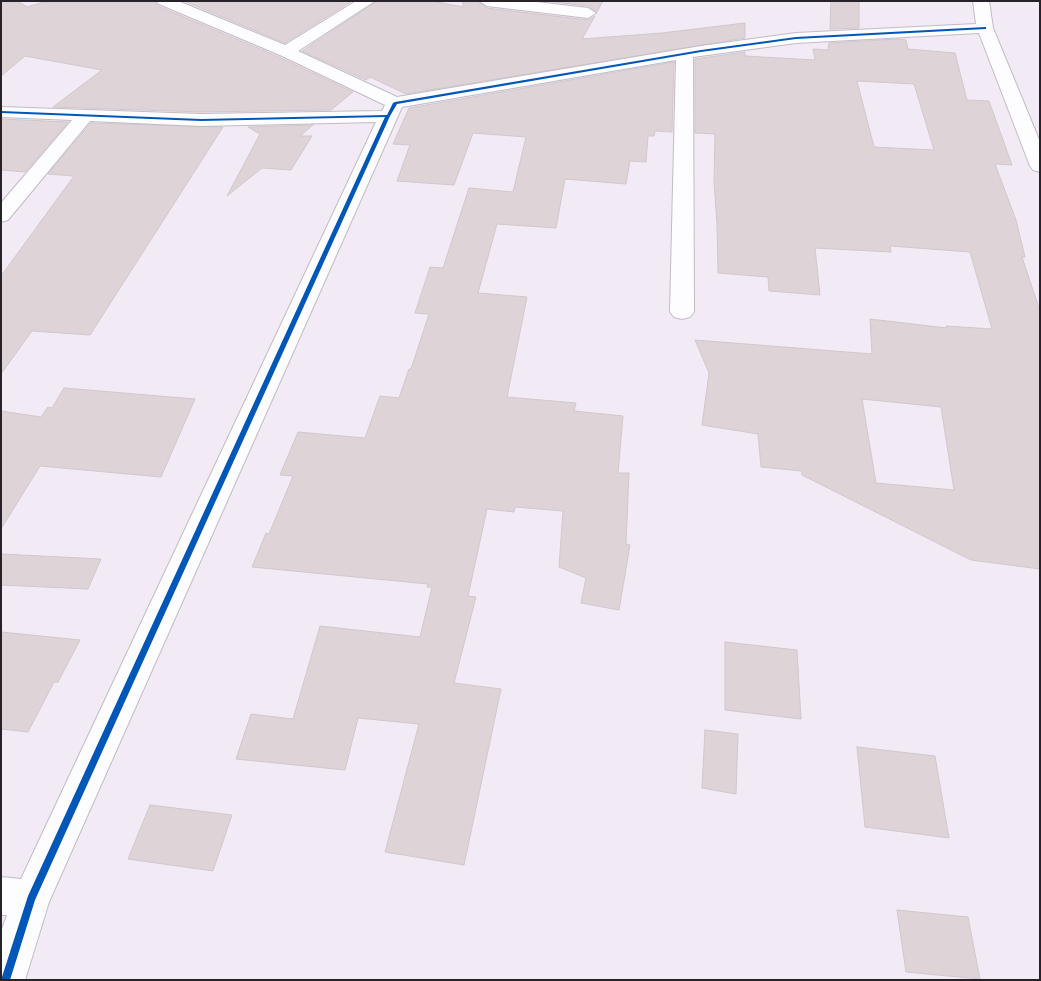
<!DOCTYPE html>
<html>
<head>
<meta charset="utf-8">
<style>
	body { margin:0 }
	#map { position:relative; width:1041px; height:981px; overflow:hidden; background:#f2eaf5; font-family:"Crimson Pro",serif }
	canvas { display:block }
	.frame { position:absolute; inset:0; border:2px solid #272129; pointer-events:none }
</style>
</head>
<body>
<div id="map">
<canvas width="1041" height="981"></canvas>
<div class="frame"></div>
</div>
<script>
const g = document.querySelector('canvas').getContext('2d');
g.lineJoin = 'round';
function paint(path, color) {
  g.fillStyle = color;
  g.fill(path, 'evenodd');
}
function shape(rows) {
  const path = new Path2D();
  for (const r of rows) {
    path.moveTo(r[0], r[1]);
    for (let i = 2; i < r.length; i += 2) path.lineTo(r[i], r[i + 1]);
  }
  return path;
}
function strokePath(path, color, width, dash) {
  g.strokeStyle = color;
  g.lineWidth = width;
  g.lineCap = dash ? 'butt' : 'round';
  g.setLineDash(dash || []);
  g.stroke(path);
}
const building = shape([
	[1,1,18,1,27,7,47,1,154,1,158,6,279,57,353,92,331,110,201,112,53,107,102,70,25,56,1,76,1,1],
	[184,1,352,1,285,43,184,1],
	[377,1,432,1,463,7,463,1,477,1,487,8,588,20,595,16,582,39,662,33,745,23,745,38,406,94,370,77,366,80,302,51,377,1],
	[546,1,603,1,597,12,588,6,546,1],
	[831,1,859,1,859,28,830,29,831,1],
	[898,39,906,40,908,49,955,53,967,100,989,101,1012,165,995,164,1016,220,1025,257,1022,257,1040,311,1040,569,971,560,802,475,802,471,761,467,758,434,702,425,709,373,695,340,872,354,870,319,947,328,946,326,992,329,970,252,890,246,891,252,815,248,820,295,769,291,768,277,718,273,717,224,714,182,715,134,695,133,695,59,745,52,745,56,815,60,813,49,828,50,829,43,898,39],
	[857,81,914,84,934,150,874,147,857,81],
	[862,399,941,407,954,490,876,483,862,399],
	[674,62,672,132,655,131,654,136,648,136,646,162,630,161,626,184,565,179,556,228,497,224,478,293,527,297,507,397,576,403,574,411,623,416,618,473,629,473,626,544,630,545,619,610,581,603,586,578,559,567,563,511,515,507,514,512,487,509,468,596,476,597,454,683,501,689,464,865,385,852,419,724,358,718,345,770,236,759,251,714,293,719,320,626,420,637,432,587,427,587,428,584,252,567,266,533,269,534,293,476,280,475,298,432,365,438,380,396,399,398,409,369,411,369,429,314,415,313,430,267,443,268,469,188,513,192,526,137,473,133,454,185,397,181,410,145,393,144,409,108,674,62],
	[1,119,68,122,25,172,1,170,1,119],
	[91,123,223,127,90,335,32,331,1,374,1,276,74,176,48,174,91,123],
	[313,125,300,136,312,136,291,170,262,168,227,196,260,134,248,127,313,125],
	[64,388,195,399,161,477,40,466,1,529,1,411,41,417,48,407,52,408,64,388],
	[1,554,101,559,88,589,1,585,1,554],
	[1,632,80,640,58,682,54,682,28,732,1,729,1,632],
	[725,642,797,650,801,719,725,710,725,642],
	[705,730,738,734,736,794,702,788,705,730],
	[857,747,935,756,949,838,865,827,857,747],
	[150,805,232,815,213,871,128,859,150,805],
	[897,910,968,917,980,979,906,972,897,910]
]);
paint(building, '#ded4d8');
strokePath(building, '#d0c7cc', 1);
const minor = shape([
	[156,1,178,1,285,45,356,1,375,1,298,51,397,97,701,46,796,33,976,24,973,1,989,1,993,28,1040,142,1040,172,1033,170,1030,166,979,33,796,43,693,57,694,312,690,317,682,319,674,317,670,312,676,60,402,107,49,902,25,980,1,980,1,932,7,915,1,915,1,877,21,879,376,122,201,126,90,121,8,220,1,222,1,203,72,120,1,117,1,107,201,114,382,111,385,105,280,55,159,4,156,1],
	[479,1,528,1,588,8,596,13,588,18,487,6,479,1]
]);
strokePath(minor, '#c2bcc5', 2);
paint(minor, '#fdfcfe');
paint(shape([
	[985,27,986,27,986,29,796,39,701,52,397,104,390,116,35,900,10,980,1,980,28,896,385,117,201,121,1,113,1,111,201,119,387,115,393,103,395,102,701,50,796,37,985,27]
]), '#0057b8');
</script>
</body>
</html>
